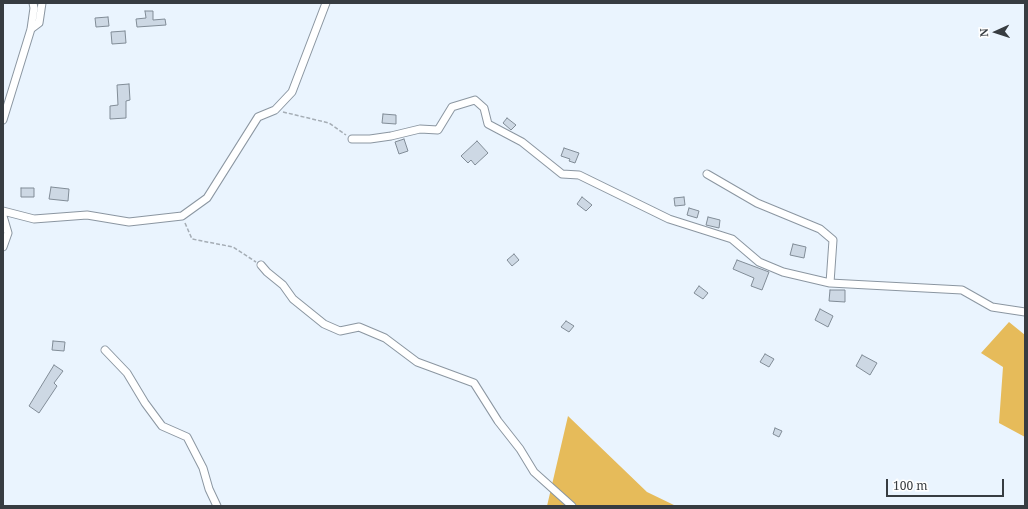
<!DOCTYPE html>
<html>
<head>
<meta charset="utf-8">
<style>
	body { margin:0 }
	#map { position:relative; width:1028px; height:509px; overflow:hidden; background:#eaf4fe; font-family:"Noto Serif",serif }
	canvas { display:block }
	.frame { position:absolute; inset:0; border:4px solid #373c41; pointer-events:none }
	.north { position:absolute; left:976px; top:12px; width:40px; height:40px; -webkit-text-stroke:3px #fff; paint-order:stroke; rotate:267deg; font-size:11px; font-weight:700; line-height:16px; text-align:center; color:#373c41 }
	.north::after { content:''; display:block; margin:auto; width:14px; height:18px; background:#373c41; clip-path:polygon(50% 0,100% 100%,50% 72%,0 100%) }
	.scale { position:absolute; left:886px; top:479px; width:118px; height:18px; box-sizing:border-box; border:2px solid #373c41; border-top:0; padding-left:5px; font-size:12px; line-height:14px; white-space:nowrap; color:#373c41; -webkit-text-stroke:3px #fff; paint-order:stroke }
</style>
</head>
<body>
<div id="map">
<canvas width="1028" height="509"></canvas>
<div class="frame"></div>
<div class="north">N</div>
<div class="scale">100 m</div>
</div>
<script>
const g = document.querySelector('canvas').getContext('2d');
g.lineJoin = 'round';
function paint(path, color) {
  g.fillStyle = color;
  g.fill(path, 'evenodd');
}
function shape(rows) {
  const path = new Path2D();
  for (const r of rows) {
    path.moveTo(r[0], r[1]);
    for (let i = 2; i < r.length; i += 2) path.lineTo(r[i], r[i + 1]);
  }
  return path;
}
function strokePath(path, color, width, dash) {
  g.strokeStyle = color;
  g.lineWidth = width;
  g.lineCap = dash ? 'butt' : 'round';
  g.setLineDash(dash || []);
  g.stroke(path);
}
paint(shape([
	[1009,322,1025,335,1025,437,999,423,1003,367,981,353],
	[568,416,647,492,676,506,547,506]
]), '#e6bb5a');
const building = shape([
	[145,11,153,11,153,20,165,19,166,25,137,27,136,19,146,18,145,11],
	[108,17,109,26,96,27,95,18,108,17],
	[125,31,126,43,112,44,111,32,125,31],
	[129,84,130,100,126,101,126,118,110,119,110,106,118,105,117,85,129,84],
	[383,114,396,115,396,124,382,123,383,114],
	[507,118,516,125,511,130,503,123,507,118],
	[404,139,408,151,399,154,395,142,404,139],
	[477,141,488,153,475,165,471,160,468,163,461,156,477,141],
	[564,148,579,153,575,163,569,161,570,159,561,156,564,148],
	[51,187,69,189,68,201,49,199,51,187],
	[21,188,34,188,34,197,21,197,21,188],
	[582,197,592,205,586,211,577,204,582,197],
	[684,197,685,205,675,206,674,198,684,197],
	[689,208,699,211,697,218,687,215,689,208],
	[708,217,720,220,719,228,706,225,708,217],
	[793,244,806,247,804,258,790,255,793,244],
	[514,254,519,260,512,266,507,260,514,254],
	[737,260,769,272,762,290,751,286,754,278,733,269,737,260],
	[699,286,708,293,703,299,694,293,699,286],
	[830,290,845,290,845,302,829,301,830,290],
	[820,309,833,316,828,327,815,320,820,309],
	[566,321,574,326,569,332,561,327,566,321],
	[53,341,65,342,64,351,52,350,53,341],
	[765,354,774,359,769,367,760,362,765,354],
	[862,355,877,363,870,375,856,366,862,355],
	[54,365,63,371,54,383,57,386,39,413,29,406,54,365],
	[775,428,782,431,779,437,773,434,775,428]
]);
paint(building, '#cdd8e4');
strokePath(building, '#818c97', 1);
const minor = shape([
	[31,29,39,23,42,3],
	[3,120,31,29,34,8,33,3],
	[352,139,370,139,391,136,420,129,438,130,452,107,475,100,484,108,488,124,522,142,562,174,579,175,669,219,732,239,759,262,783,272,830,283,962,290,992,307,1025,312],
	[707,174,757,203,820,229,833,240,830,283],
	[3,211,34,219,87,215,129,222,182,216,207,198,258,117,275,110,292,92,326,3],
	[3,216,8,233,3,247],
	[261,265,267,272,283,285,293,299,324,324,340,331,359,327,385,338,417,362,474,383,498,421,520,449,534,472,572,506],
	[105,350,127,373,145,403,162,426,187,437,203,468,209,489,217,506]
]);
strokePath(minor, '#8b96a1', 9);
strokePath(shape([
	[283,112,329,123,346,135],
	[185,223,192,239,233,247,256,262]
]), '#a5adb5', 1.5, [4, 2]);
strokePath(minor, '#fff', 7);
</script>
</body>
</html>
